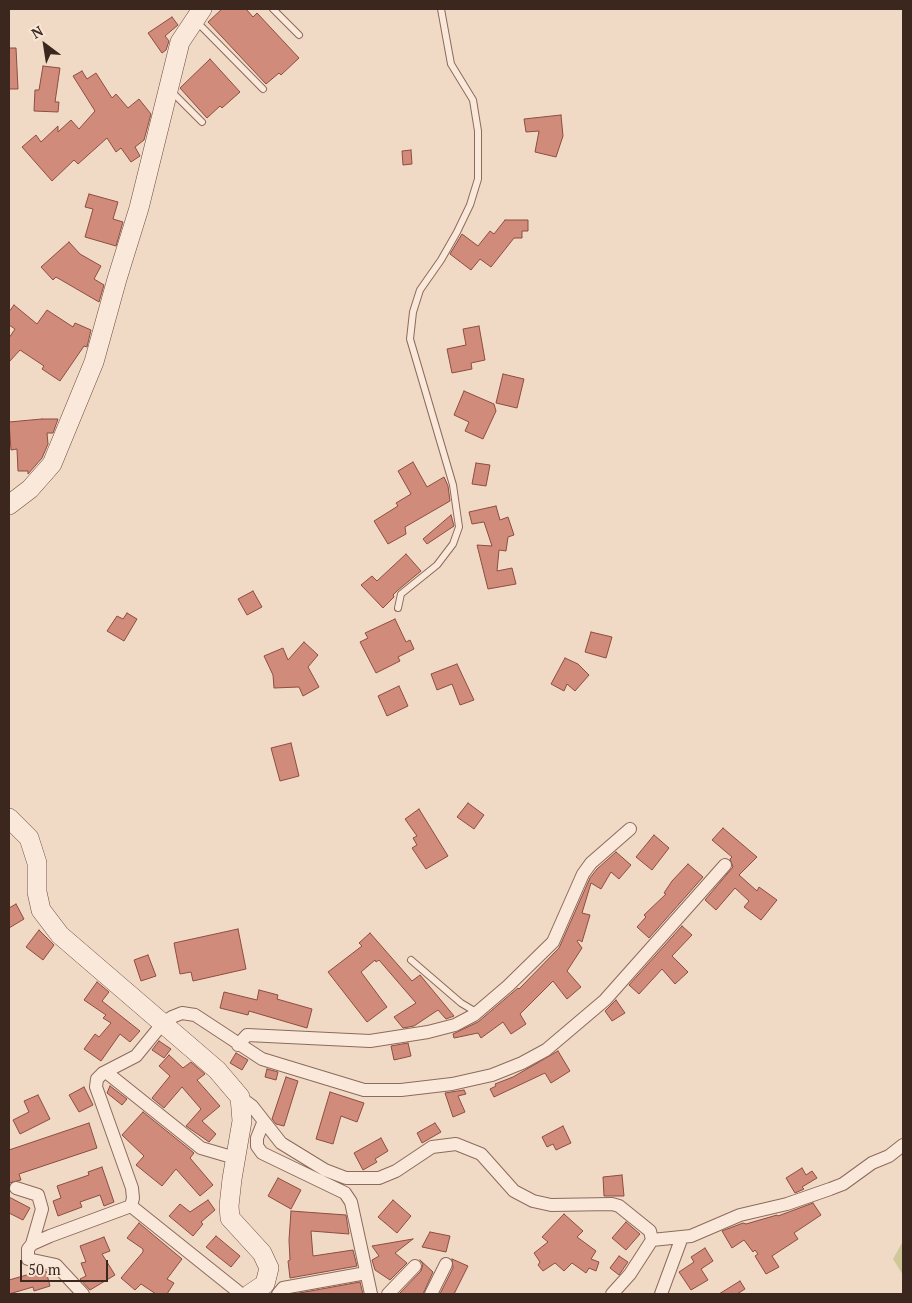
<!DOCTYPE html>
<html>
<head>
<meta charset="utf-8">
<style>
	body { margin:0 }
	#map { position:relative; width:912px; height:1303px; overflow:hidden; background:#f0dac6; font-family:"PT Serif",serif }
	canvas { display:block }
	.frame { position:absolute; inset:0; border:10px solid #3c271f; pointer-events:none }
	.north { position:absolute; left:20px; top:20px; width:50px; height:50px; -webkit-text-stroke:4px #f7e6d6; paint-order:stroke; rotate:329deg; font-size:14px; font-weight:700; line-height:20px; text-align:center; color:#3c271f }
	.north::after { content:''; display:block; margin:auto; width:18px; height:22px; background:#3c271f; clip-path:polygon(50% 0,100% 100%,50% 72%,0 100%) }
	.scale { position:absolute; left:20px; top:1260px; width:88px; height:22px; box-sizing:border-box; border:2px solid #3c271f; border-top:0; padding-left:6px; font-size:15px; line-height:18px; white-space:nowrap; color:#3c271f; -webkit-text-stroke:4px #f7e6d6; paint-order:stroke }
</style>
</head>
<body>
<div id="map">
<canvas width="912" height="1303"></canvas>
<div class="frame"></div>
<div class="north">N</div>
<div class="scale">50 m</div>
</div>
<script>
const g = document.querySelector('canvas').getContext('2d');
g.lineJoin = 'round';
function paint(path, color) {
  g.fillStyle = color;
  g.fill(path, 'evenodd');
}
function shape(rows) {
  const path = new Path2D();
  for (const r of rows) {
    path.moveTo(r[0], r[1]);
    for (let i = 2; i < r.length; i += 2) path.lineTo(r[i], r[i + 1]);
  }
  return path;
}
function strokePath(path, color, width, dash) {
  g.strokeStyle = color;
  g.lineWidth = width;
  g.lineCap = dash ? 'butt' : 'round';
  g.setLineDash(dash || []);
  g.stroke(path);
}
paint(shape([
	[903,1241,903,1275,893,1259]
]), '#cfc999');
const building = shape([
	[222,9,246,9,253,17,257,13,299,58,281,75,279,73,266,84,208,22,222,9],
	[172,17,178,25,165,36,169,41,166,50,162,53,148,33,172,17],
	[9,48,16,48,18,89,9,89,9,48],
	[210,59,240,92,222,108,220,106,207,118,180,88,210,59],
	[43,66,60,68,55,102,59,102,58,112,34,111,35,90,39,90,43,66],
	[82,71,87,79,96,73,112,98,116,94,128,108,139,99,151,114,144,140,135,147,140,156,131,162,121,148,116,152,107,138,78,164,74,160,52,181,22,147,36,135,41,142,58,126,58,132,71,120,79,129,95,111,73,76,82,71],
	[561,115,563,136,556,157,535,152,539,131,526,132,524,119,561,115],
	[411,150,412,164,403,165,402,151,411,150],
	[89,194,118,202,113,219,123,222,116,246,85,237,93,209,85,207,89,194],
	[505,220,528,220,528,231,522,231,522,238,514,238,491,267,480,259,471,270,450,254,462,234,478,246,490,231,494,234,505,220],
	[69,242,80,254,101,266,94,279,104,285,99,302,56,277,53,280,41,267,69,242],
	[14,305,37,324,47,310,73,327,75,323,91,330,87,347,84,346,60,381,42,369,44,366,20,350,9,362,9,338,15,329,9,325,9,312,14,305],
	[479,326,485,360,471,363,472,369,452,373,447,349,466,345,463,329,479,326],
	[503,374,524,379,517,408,496,403,503,374],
	[464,391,494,404,496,411,483,439,465,431,469,422,454,415,464,391],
	[42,419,58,419,53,433,47,433,48,444,42,458,28,474,28,471,18,471,17,449,11,450,9,422,42,419],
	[413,462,427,487,444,477,448,486,450,501,405,527,406,534,388,544,374,521,398,506,396,503,411,494,398,471,413,462],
	[476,463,490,465,486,486,472,484,476,463],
	[496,506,500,520,508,517,514,535,508,537,506,551,499,550,497,571,512,568,516,584,488,589,477,545,492,546,484,522,472,524,469,512,496,506],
	[451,515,454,526,427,544,423,539,451,515],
	[406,554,421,571,398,590,393,595,394,597,383,608,361,585,372,576,377,581,406,554],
	[253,591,262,607,247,615,238,599,253,591],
	[127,613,137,619,124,641,107,631,117,616,123,619,127,613],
	[395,619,406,642,410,640,414,649,398,657,400,661,376,673,360,642,368,638,365,633,395,619],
	[591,632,612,637,606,658,585,652,591,632],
	[304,642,318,655,308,667,319,687,303,696,299,687,274,688,273,675,264,656,283,648,288,660,304,642],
	[565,658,578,664,589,675,575,691,567,684,564,691,551,684,565,658],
	[457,664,474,700,460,705,452,684,437,690,431,674,457,664],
	[399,686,408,706,387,716,378,696,399,686],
	[291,743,299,776,280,781,271,748,291,743],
	[468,803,484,815,474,829,457,817,468,803],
	[419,809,448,856,426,869,412,848,417,845,413,838,417,836,405,819,419,809],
	[723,828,757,857,739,875,757,891,759,887,777,900,761,920,744,907,749,901,735,888,716,910,705,900,733,867,730,859,732,857,712,840,723,828],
	[654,835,669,848,652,870,636,857,654,835],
	[616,852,631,865,619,879,611,872,601,889,591,883,582,913,590,915,582,942,579,940,577,941,582,948,567,971,581,987,567,999,553,981,520,1014,526,1024,511,1034,503,1022,481,1038,478,1033,454,1038,453,1034,478,1022,518,988,519,989,559,948,590,878,597,869,616,852],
	[688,864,703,877,649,938,637,927,646,917,644,915,666,894,664,893,672,881,688,864],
	[16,904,24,919,9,928,9,908,16,904],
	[682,926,692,935,672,956,688,972,675,984,662,969,639,994,629,985,682,926],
	[238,929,246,969,193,981,191,972,180,974,174,943,238,929],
	[39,930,54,945,43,960,26,947,39,930],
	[370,933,412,981,420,975,454,1016,446,1019,438,1010,414,1026,403,1028,394,1017,416,1003,379,960,376,962,375,960,361,972,387,1007,367,1022,328,972,362,946,359,943,370,933],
	[148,955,156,976,141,981,134,960,148,955],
	[97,982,109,992,102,1001,140,1031,130,1042,120,1034,101,1061,84,1049,95,1034,99,1037,111,1023,103,1018,106,1015,84,1000,97,982],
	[259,990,278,995,277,999,312,1009,307,1028,249,1011,248,1015,220,1008,224,992,257,1000,259,990],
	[616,1000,625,1013,612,1021,605,1011,616,1000],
	[159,1041,171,1049,164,1058,152,1050,159,1041],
	[408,1043,411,1056,394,1060,391,1046,408,1043],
	[558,1051,570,1071,551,1083,545,1073,494,1097,490,1089,496,1086,495,1084,513,1077,558,1051],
	[236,1053,248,1060,242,1070,230,1063,236,1053],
	[169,1055,183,1068,191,1062,205,1074,197,1080,220,1106,202,1121,216,1134,209,1142,186,1126,201,1109,182,1087,164,1108,152,1098,170,1076,159,1066,169,1055],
	[267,1069,278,1072,276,1080,265,1077,267,1069],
	[286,1077,298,1081,284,1126,276,1124,272,1119,286,1077],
	[110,1086,127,1099,122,1105,107,1093,110,1086],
	[84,1087,93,1105,79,1112,69,1095,84,1087],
	[464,1090,466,1094,458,1096,465,1112,453,1117,445,1093,464,1090],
	[330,1092,364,1103,357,1122,341,1116,333,1144,316,1139,330,1092],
	[38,1095,50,1119,20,1134,13,1120,29,1112,24,1101,38,1095],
	[143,1112,194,1153,190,1158,213,1185,200,1196,176,1169,162,1186,136,1165,144,1156,122,1135,143,1112],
	[89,1123,97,1148,19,1174,21,1180,9,1183,9,1150,89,1123],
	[435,1123,441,1132,422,1143,417,1133,435,1123],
	[563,1126,571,1143,556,1150,553,1144,547,1147,542,1137,563,1126],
	[381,1138,388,1151,375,1159,377,1162,363,1170,354,1153,381,1138],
	[102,1167,114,1202,104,1206,100,1195,80,1202,82,1207,58,1216,53,1201,61,1198,57,1186,89,1175,88,1172,102,1167],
	[802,1168,806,1175,812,1171,817,1178,802,1187,804,1189,795,1193,786,1178,802,1168],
	[622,1175,624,1196,604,1196,603,1177,622,1175],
	[278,1178,301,1190,291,1209,268,1196,278,1178],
	[9,1197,30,1208,23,1220,9,1213,9,1197],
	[208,1200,215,1210,201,1222,203,1224,193,1236,169,1216,180,1204,190,1212,208,1200],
	[393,1200,411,1216,397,1233,378,1217,393,1200],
	[813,1203,821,1215,794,1233,798,1239,772,1256,779,1267,766,1274,755,1256,758,1254,755,1250,753,1252,744,1240,732,1248,722,1231,743,1223,746,1224,777,1215,778,1216,813,1203],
	[291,1211,346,1215,349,1234,311,1231,313,1256,353,1250,357,1266,290,1278,288,1261,290,1260,289,1240,291,1211],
	[564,1214,583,1231,577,1237,596,1251,591,1259,599,1262,596,1271,589,1268,586,1273,572,1263,564,1271,555,1263,543,1271,538,1265,540,1262,534,1253,548,1242,542,1237,564,1214],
	[626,1222,640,1234,626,1250,612,1238,626,1222],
	[139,1223,182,1259,167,1279,174,1283,167,1294,156,1294,141,1284,135,1290,121,1278,143,1252,143,1249,127,1238,139,1223],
	[430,1232,450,1236,446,1252,422,1247,430,1232],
	[216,1236,240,1256,231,1267,206,1247,216,1236],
	[104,1237,110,1251,102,1254,115,1275,90,1290,80,1279,86,1276,81,1263,86,1262,80,1246,104,1237],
	[413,1239,395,1253,407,1263,390,1280,375,1270,372,1260,379,1256,372,1246,413,1239],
	[705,1248,713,1261,701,1269,708,1280,691,1290,679,1272,694,1262,691,1257,705,1248],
	[619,1256,628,1262,619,1275,610,1268,619,1256],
	[452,1259,468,1266,454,1294,440,1294,453,1268,452,1259],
	[420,1260,433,1272,423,1294,399,1294,421,1271,423,1264,420,1260],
	[34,1269,46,1271,50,1286,34,1291,33,1287,9,1294,9,1280,30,1274,29,1270,34,1269],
	[740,1281,745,1289,737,1294,719,1294,740,1281],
	[360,1282,363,1294,294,1294,360,1282]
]);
paint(building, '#d08b7b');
strokePath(building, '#8d4d3f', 1);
const lane = shape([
	[273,9,299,35],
	[197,22,263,89],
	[171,91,202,122],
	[398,608,401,594,437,565,453,544,459,527,453,485,410,339,413,312,420,290,441,260,457,232,470,205,478,179,478,131,473,100,451,64,441,9],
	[411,960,461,1003,476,1012]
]);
const street = shape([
	[238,1045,247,1035,370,1041,428,1032,455,1025,474,1015,508,986,553,942,583,874,591,863,630,829],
	[106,1072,201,1148,235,1158],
	[240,1097,252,1106,281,1143,325,1170,346,1178,379,1178,396,1171,432,1147,456,1144,481,1154,514,1191,533,1201,551,1205,612,1204,619,1206,650,1231,652,1240,630,1274,612,1294],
	[263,1123,257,1138,257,1146,262,1153,345,1193,351,1202,371,1294],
	[16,1188,38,1195,42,1209,32,1244],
	[131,1206,241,1294],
	[652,1240,691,1236,740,1215,787,1204,830,1189,843,1184,872,1163,889,1156,903,1145],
	[83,1294,56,1265,28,1259,28,1249,32,1244,50,1236,131,1206,133,1198,132,1188,100,1098,96,1087,97,1079,103,1073,136,1056,163,1023,172,1017,182,1013,195,1015,262,1059,364,1090,401,1090,452,1084,492,1075,522,1063,546,1050,605,1000,725,865],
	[278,1294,283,1288,366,1273],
	[388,1294,415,1266],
	[431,1294,446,1264],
	[661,1294,682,1237]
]);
const secondary = shape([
	[9,505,30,489,52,464,94,362,117,279,139,208,180,42,202,9],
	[9,818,29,838,37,863,37,892,41,910,60,935,217,1070,240,1097,242,1121,232,1179,229,1206,230,1218,262,1253,269,1268,265,1284,250,1294]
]);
strokePath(lane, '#8d6a5b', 8);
strokePath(street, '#8d6a5b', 14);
strokePath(secondary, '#6f4b3e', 20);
strokePath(lane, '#fae9da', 6);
strokePath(street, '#fae9da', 12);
strokePath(secondary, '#fae9da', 19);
</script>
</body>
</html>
